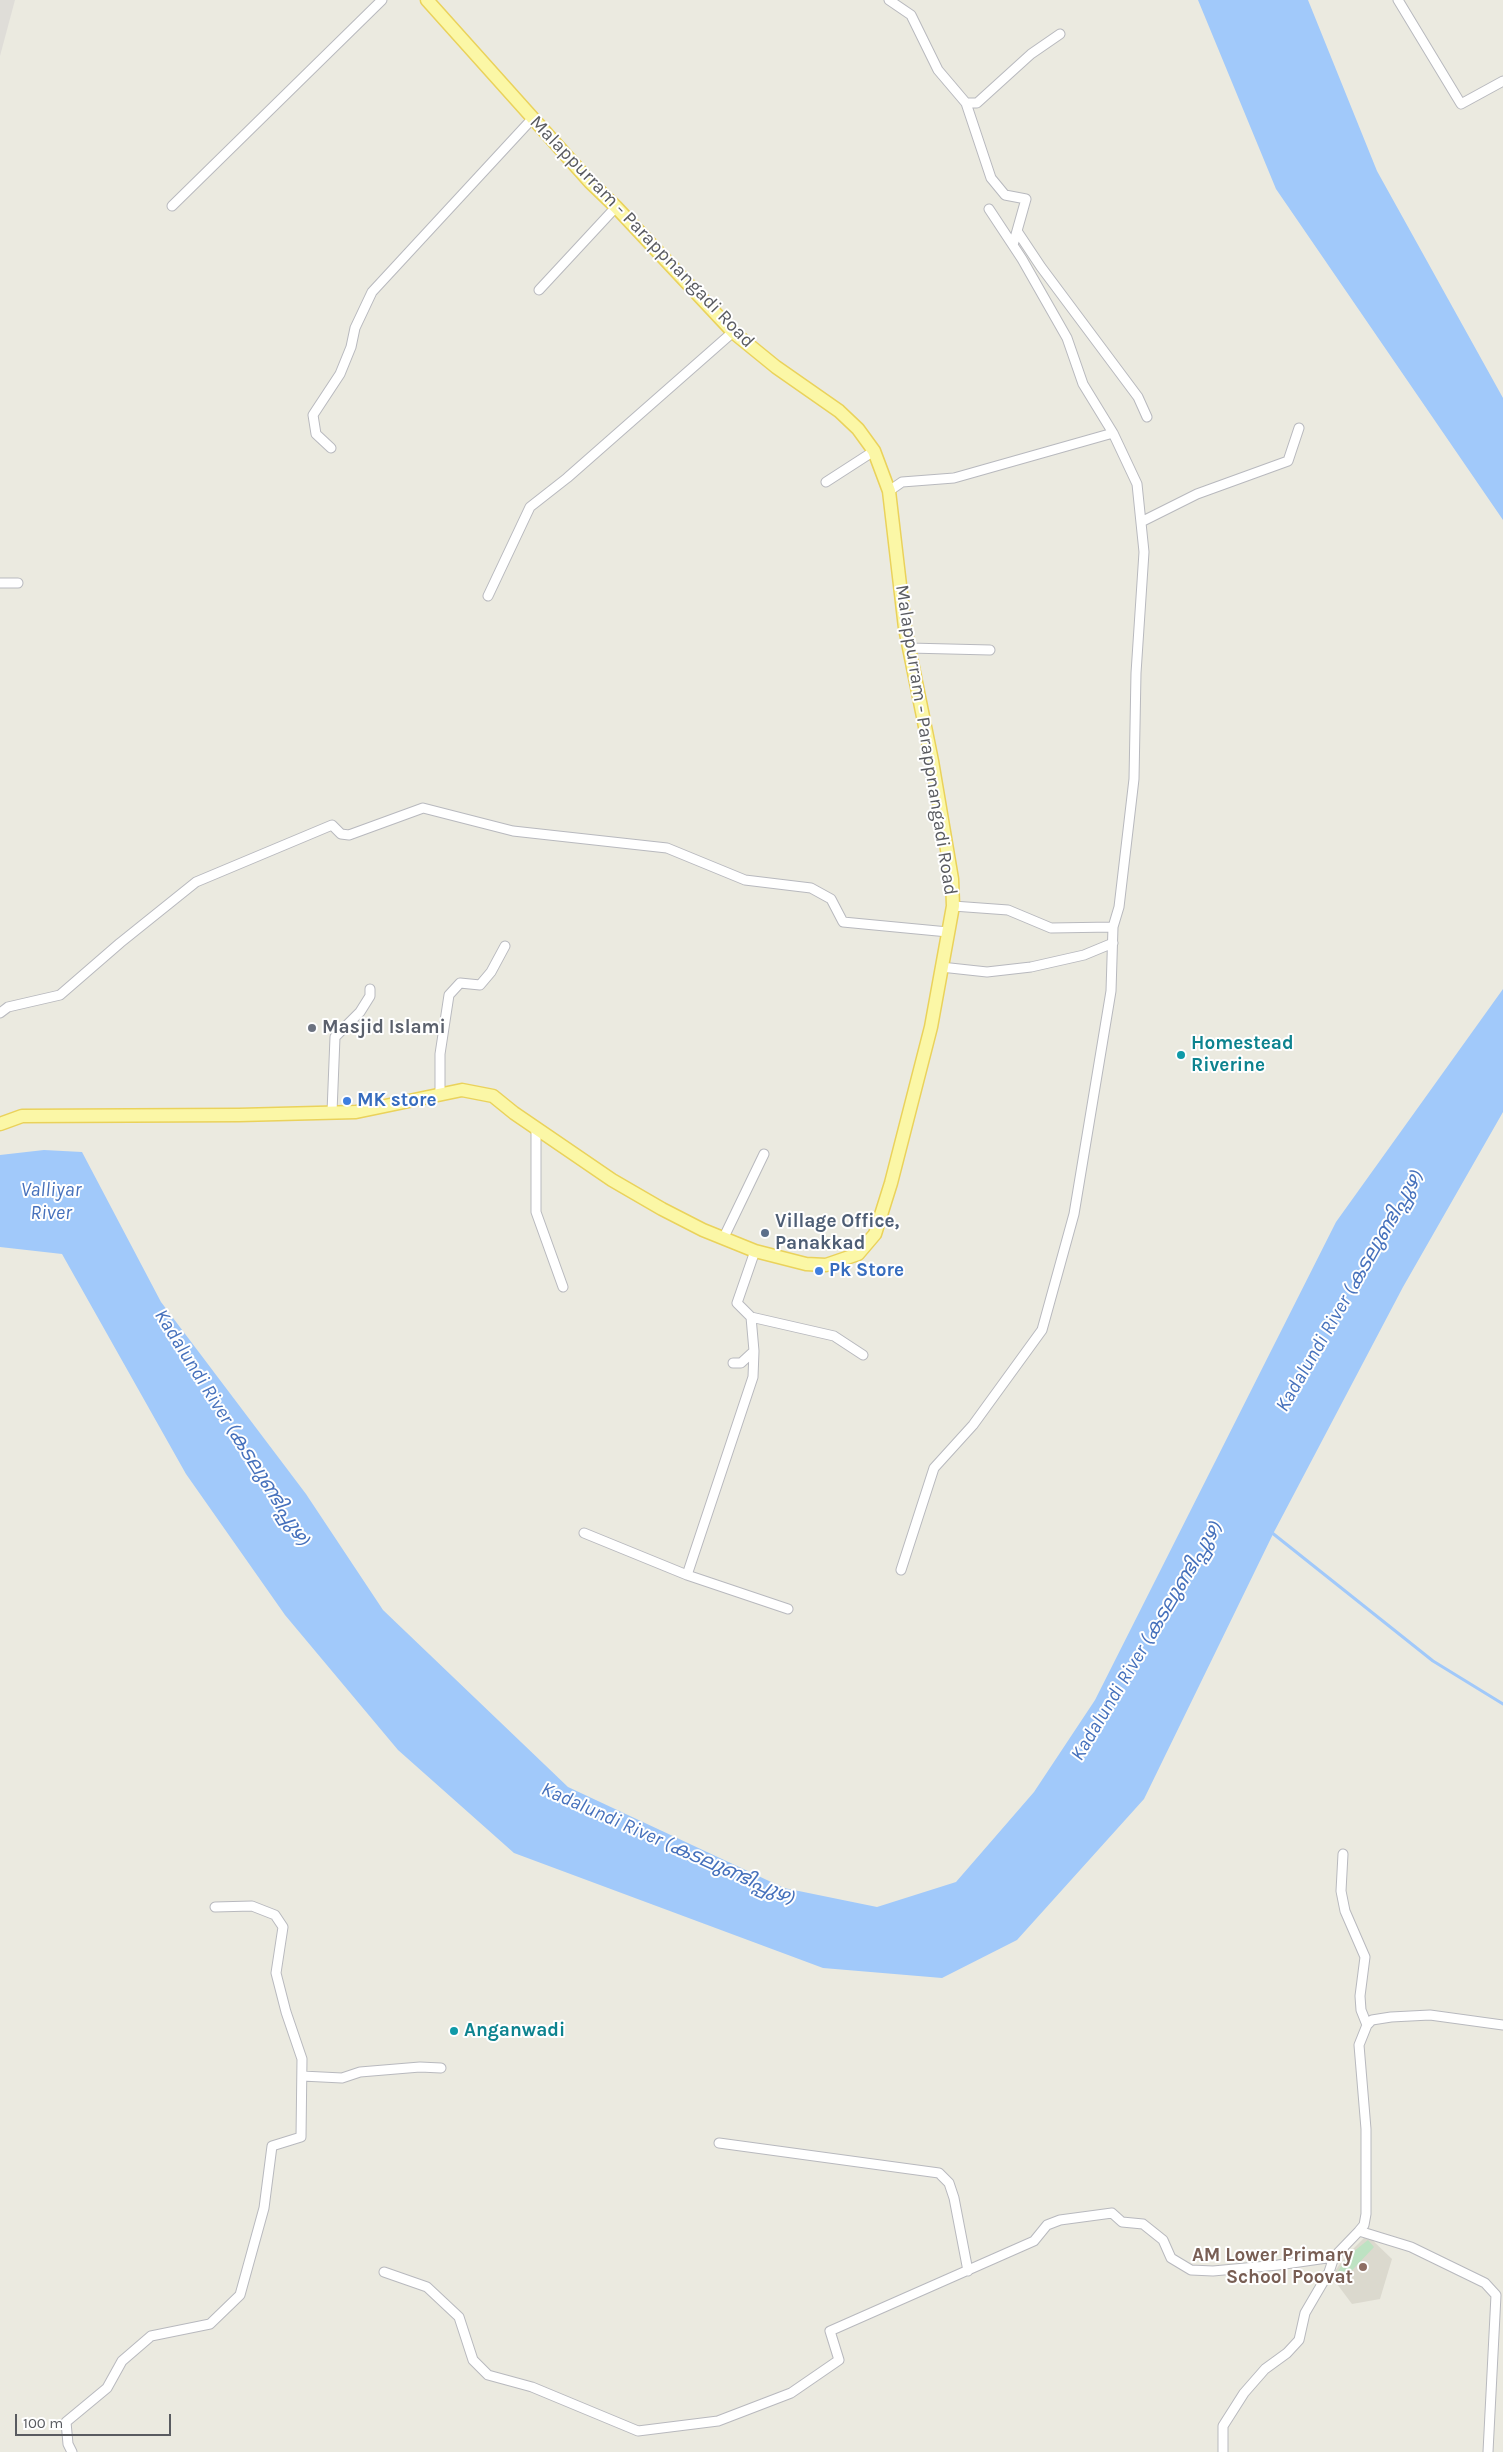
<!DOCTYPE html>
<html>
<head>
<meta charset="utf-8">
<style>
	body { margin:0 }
	#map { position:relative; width:1503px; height:2452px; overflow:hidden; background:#ebeae0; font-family:Karla,sans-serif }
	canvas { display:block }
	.scale { position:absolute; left:15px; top:2414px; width:156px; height:22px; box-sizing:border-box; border:2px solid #595b60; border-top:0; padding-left:6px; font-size:15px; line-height:18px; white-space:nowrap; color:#595b60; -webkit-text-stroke:4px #fff; paint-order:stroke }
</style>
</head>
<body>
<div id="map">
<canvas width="1503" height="2452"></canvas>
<div class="scale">100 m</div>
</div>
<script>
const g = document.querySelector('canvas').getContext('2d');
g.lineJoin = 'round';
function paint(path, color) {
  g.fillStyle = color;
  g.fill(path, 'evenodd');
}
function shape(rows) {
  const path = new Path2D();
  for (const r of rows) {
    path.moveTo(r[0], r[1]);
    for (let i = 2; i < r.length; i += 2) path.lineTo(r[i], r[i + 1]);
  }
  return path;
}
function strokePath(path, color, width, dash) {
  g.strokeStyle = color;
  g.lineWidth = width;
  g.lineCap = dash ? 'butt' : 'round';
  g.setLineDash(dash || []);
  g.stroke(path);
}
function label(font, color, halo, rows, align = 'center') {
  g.font = font + ' Karla,"Noto Sans Malayalam",sans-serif';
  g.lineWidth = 4;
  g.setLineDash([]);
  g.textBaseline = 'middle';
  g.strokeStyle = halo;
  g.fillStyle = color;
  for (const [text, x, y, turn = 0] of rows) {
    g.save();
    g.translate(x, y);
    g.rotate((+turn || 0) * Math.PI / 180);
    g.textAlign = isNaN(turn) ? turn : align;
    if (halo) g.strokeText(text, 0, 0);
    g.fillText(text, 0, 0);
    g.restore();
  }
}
paint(shape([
	[0,0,15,0,0,56]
]), '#dfddd8');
paint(shape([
	[1367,2235,1392,2259,1380,2299,1352,2304,1331,2276,1347,2255]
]), '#dbd9ce');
paint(shape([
	[1368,2240,1374,2247,1341,2282,1336,2274,1348,2256]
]), '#bde2c2');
paint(shape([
	[1198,0,1308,0,1377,171,1503,398,1503,520,1276,189],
	[1503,989,1503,1112,1403,1287,1274,1532,1144,1799,1017,1940,942,1978,823,1968,514,1853,398,1750,285,1615,186,1474,62,1254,0,1247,0,1155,44,1150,82,1152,161,1302,306,1494,383,1610,568,1787,784,1888,877,1907,956,1882,1034,1792,1095,1700,1336,1222]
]), '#a1c9fa');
strokePath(shape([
	[1271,1532,1433,1661,1503,1704]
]), '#a1c9fa', 3);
const street = shape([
	[889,0,911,15,938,70,966,103,991,178,1005,195,1026,199,1013,245],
	[1398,0,1461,104,1503,81],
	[966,103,977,103,1031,54,1060,34],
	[172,206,382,0],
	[989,209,1022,259,1067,338,1083,384,1113,433,1137,484,1144,552,1136,673,1134,779,1119,907,1113,927],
	[1017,231,1041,267,1138,397,1147,417],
	[539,290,616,207],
	[331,448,316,434,313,415,340,374,351,347,355,328,372,292,532,119],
	[826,482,874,451],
	[889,491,902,482,954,478,1113,433],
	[1141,522,1197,494,1288,461,1299,428],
	[0,583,18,583],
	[488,596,530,507,567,478,733,332],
	[909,648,990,650],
	[941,967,987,972,1031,967,1084,955,1113,943],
	[0,1013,8,1007,60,995,120,943,196,882,332,825,341,834,349,835,423,808,513,831,667,848,745,880,811,888,831,899,843,922,948,932],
	[440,1093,440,1054,449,995,460,983,480,985,491,972,505,946],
	[332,1112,335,1037,360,1012,370,996,370,989],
	[536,1128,536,1212,563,1287],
	[724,1237,764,1154],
	[751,1317,834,1336,863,1355],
	[733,1363,741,1363,754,1351,751,1317,737,1303,755,1251],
	[584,1533,687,1575,753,1377,754,1351],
	[901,1570,934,1468,973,1425,1042,1330,1074,1214,1111,991,1113,927,1051,928,1008,910,953,906],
	[687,1575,788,1609],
	[1343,1854,1341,1891,1345,1911,1365,1957,1360,1996,1361,2010,1367,2025],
	[302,2076,342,2078,360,2072,420,2067,441,2068],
	[719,2143,939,2173,949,2183,954,2198,968,2271],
	[1359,2231,1411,2247,1485,2283,1496,2295,1488,2452],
	[384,2272,427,2287,459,2317,473,2360,488,2375,532,2387,638,2431,718,2421,791,2393,839,2360,830,2331,1034,2241,1047,2225,1060,2220,1112,2213,1122,2222,1143,2224,1163,2240,1171,2258,1191,2270,1213,2271,1278,2265,1334,2257,1359,2231,1364,2225,1366,2214,1366,2129,1359,2045,1367,2025,1372,2020,1391,2017,1430,2015,1503,2025],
	[72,2452,68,2444,66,2422,107,2388,122,2361,151,2336,210,2324,240,2295,264,2208,272,2146,301,2137,302,2059,286,2012,276,1973,283,1927,275,1915,252,1906,215,1907],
	[1223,2452,1223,2426,1244,2393,1265,2369,1287,2353,1299,2340,1305,2313,1329,2272,1334,2257]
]);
const primary = shape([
	[0,1124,22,1116,239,1115,356,1112,462,1090,493,1096,514,1113,612,1180,662,1209,703,1230,755,1251,806,1264,826,1265,858,1254,875,1234,891,1183,931,1027,953,906,952,879,932,761,905,628,889,491,874,451,858,429,839,411,776,367,733,332,616,207,590,182,427,0]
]);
strokePath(street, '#b8b9be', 11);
strokePath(primary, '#ead25b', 15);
strokePath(street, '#fff', 9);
strokePath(primary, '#fbf7a6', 12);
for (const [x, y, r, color] of [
	[312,1028,5,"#6b7280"],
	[1181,1055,5,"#0f9aa8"],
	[347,1101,5,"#3f7fe0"],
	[765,1233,5,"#5c6f8a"],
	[819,1271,5,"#3f7fe0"],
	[454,2031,5,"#0f9aa8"],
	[1363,2267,5,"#8d6e63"]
]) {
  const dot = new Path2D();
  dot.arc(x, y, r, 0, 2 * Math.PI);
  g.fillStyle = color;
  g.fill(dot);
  strokePath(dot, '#fff', 2);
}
label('19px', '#595b60', '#fff', [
	["Malappurram - Parappnangadi Road",642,232,46],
	["Malappurram - Parappnangadi Road",926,740,81]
]);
label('bold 19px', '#5b616d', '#fff', [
	["Masjid Islami",322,1028]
], 'left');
label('bold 19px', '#0d838f', '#fff', [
	["Homestead",1191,1044],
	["Riverine",1191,1066],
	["Anganwadi",464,2031]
], 'left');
label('bold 19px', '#366cbe', '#fff', [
	["MK store",357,1101],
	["Pk Store",829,1271]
], 'left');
label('bold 19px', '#4e5e75', '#fff', [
	["Village Office,",775,1222],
	["Panakkad",775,1244]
], 'left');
label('bold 19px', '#785e54', '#fff', [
	["AM Lower Primary",1353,2256],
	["School Poovat",1353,2278]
], 'right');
label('italic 20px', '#4671bc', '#fff', [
	["Valliyar",51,1190],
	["River",51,1213],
	["Kadalundi River (കടലുണ്ടിപ്പുഴ)",1350,1291,-60],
	["Kadalundi River (കടലുണ്ടിപ്പുഴ)",232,1428,58],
	["Kadalundi River (കടലുണ്ടിപ്പുഴ)",1147,1641,-59],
	["Kadalundi River (കടലുണ്ടിപ്പുഴ)",668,1844,24]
]);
</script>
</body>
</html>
